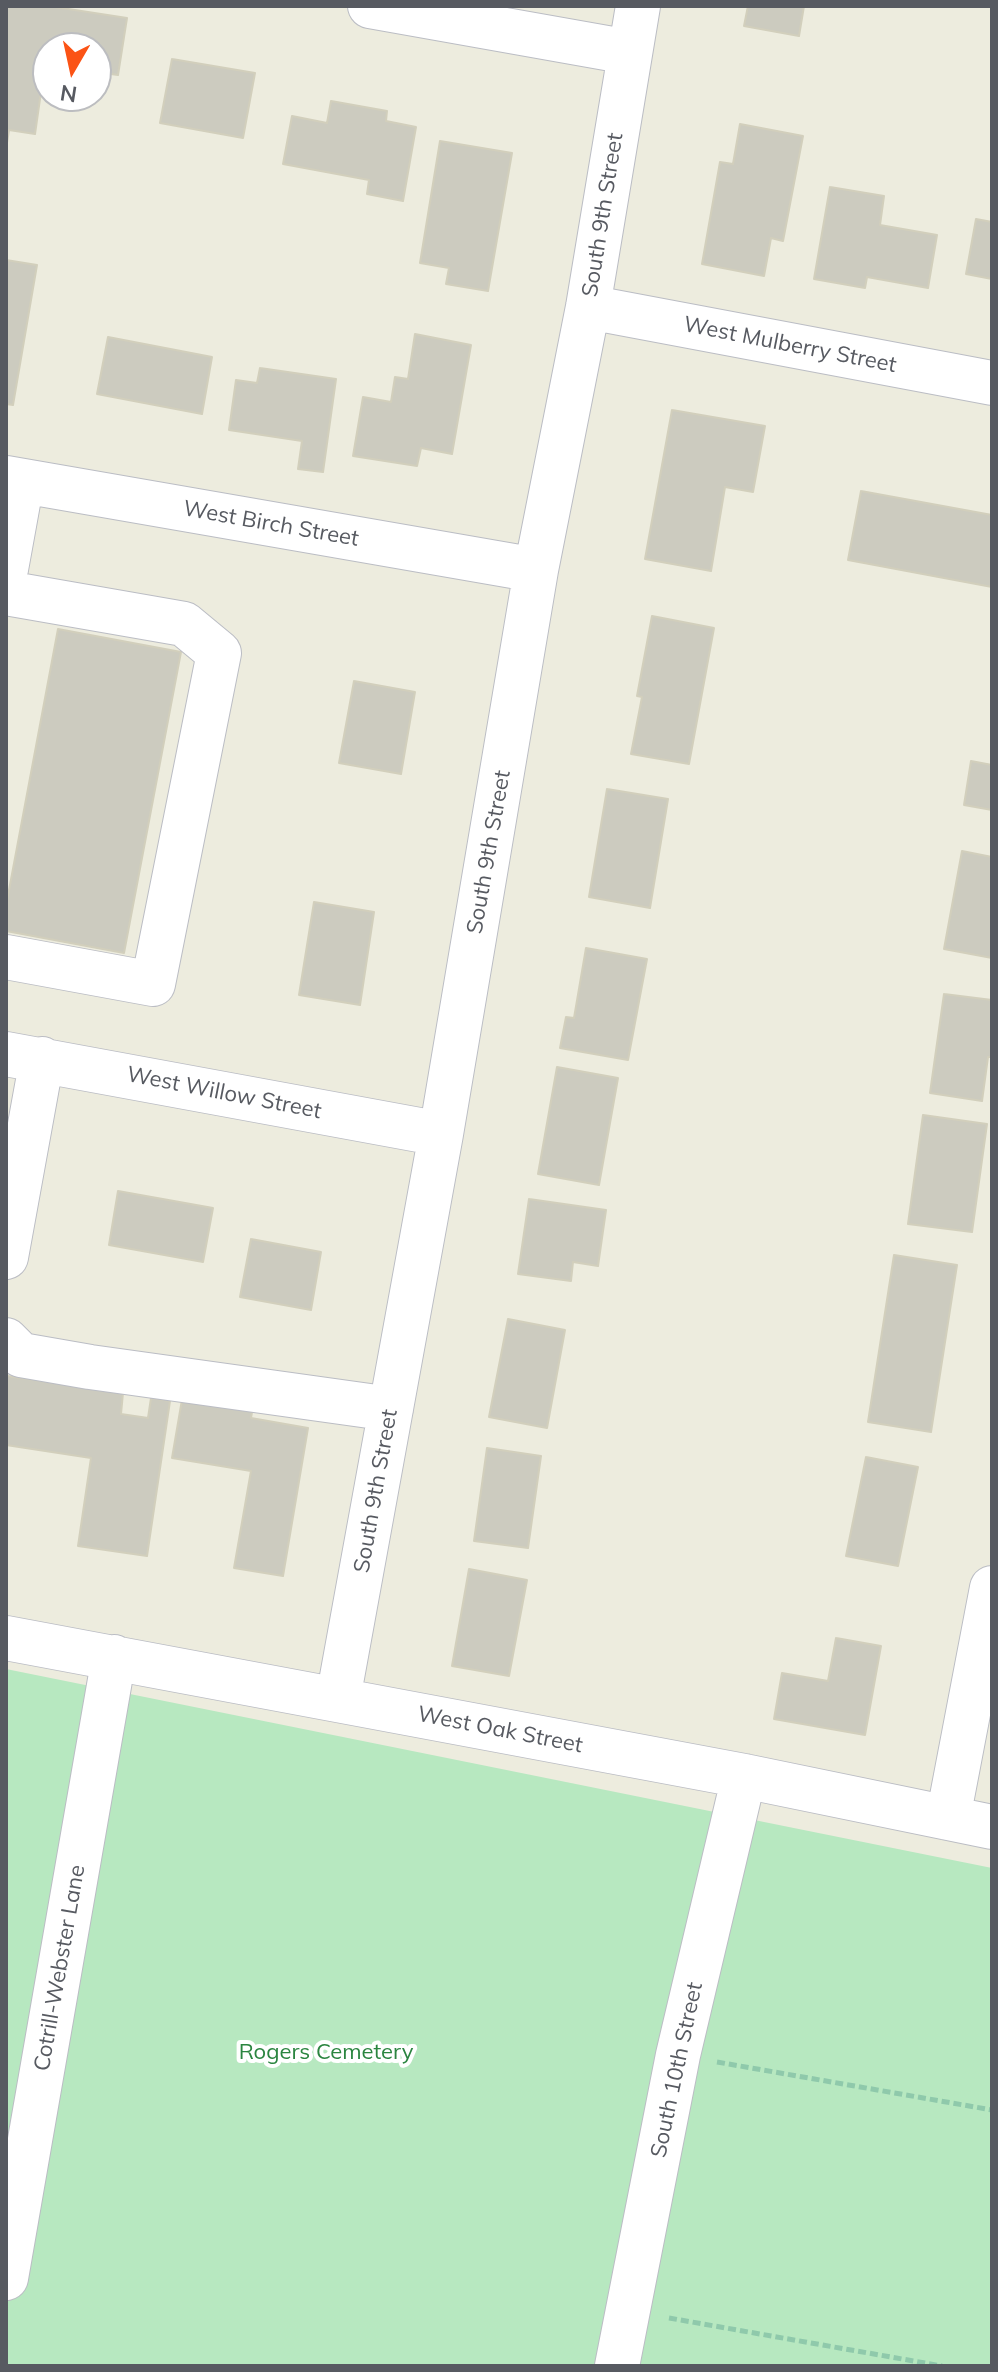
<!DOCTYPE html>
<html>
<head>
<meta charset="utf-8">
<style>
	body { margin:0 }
	#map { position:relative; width:998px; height:2372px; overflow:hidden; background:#edecde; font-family:Mulish,sans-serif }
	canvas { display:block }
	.frame { position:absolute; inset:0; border:8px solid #575a61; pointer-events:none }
	.north { position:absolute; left:32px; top:32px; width:80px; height:80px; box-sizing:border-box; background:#fff; border:2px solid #bcbdc0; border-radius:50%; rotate:189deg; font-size:22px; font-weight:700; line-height:32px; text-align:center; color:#575a61 }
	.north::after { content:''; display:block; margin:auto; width:28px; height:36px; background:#fb5315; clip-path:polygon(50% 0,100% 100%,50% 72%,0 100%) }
</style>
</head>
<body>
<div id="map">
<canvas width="998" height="2372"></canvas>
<div class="frame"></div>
<div class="north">N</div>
</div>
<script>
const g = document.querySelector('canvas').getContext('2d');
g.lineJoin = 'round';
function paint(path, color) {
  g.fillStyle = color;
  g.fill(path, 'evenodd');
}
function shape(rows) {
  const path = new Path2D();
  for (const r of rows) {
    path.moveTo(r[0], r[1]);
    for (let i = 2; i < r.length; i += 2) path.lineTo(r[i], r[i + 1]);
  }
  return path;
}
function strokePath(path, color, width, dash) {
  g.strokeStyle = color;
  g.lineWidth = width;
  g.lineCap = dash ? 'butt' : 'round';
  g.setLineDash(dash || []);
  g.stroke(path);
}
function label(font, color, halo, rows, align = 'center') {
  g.font = font + ' Mulish,sans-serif';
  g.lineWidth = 8;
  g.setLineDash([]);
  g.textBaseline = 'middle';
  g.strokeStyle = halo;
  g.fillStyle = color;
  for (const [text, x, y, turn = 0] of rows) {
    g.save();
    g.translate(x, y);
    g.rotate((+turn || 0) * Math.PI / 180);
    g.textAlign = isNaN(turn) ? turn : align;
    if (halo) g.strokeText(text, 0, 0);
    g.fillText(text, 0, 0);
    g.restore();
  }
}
paint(shape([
	[6,1669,992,1868,992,2366,6,2366]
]), '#b7e8c0');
const building = shape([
	[6,6,49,6,127,18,118,75,96,72,96,48,48,48,48,64,45,64,35,134,9,130,6,149,6,6],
	[748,6,804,6,799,36,744,26,748,6],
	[172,59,255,73,243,138,160,123,172,59],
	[331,101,387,111,386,121,416,127,403,201,367,194,369,180,283,164,292,116,327,123,331,101],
	[740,124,803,136,783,241,771,238,764,276,702,264,720,162,733,164,740,124],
	[440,141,512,153,488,291,446,284,449,268,420,263,440,141],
	[830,187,884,196,880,225,937,235,928,288,867,277,865,288,814,279,830,187],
	[976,219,992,222,992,279,966,274,976,219],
	[6,260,37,265,13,405,6,404,6,260],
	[415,334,471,345,452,454,421,448,417,466,353,456,363,397,391,402,395,377,408,379,415,334],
	[108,337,212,357,202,414,97,394,108,337],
	[260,368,336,379,323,472,298,469,302,441,229,430,236,380,257,383,260,368],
	[672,410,765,426,753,492,725,487,711,571,645,559,672,410],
	[861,491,992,515,992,587,848,560,861,491],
	[652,616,714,628,689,764,631,754,642,697,637,696,652,616],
	[58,629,181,652,124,953,6,931,6,906,58,629],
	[354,681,415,692,401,774,339,763,354,681],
	[971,761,992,765,992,810,964,805,971,761],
	[607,789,668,799,650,908,589,897,607,789],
	[962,851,992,857,992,958,944,949,962,851],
	[314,902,374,912,360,1005,299,995,314,902],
	[586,948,647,959,628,1060,560,1048,566,1017,574,1018,586,948],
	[944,994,992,1000,992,1057,988,1057,982,1101,930,1093,944,994],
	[557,1067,618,1078,599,1185,538,1174,557,1067],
	[923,1115,987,1124,972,1232,908,1224,923,1115],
	[118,1191,213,1208,203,1262,109,1245,118,1191],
	[529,1199,606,1210,598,1266,573,1262,571,1281,518,1274,529,1199],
	[251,1239,321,1252,311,1310,240,1297,251,1239],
	[894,1255,957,1265,931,1432,868,1422,894,1255],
	[508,1319,565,1330,547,1428,489,1417,508,1319],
	[7,1376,123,1393,121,1414,148,1418,151,1398,170,1401,147,1556,78,1546,91,1458,6,1445,7,1376],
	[184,1388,254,1400,251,1418,308,1428,283,1576,234,1568,251,1471,172,1458,184,1388],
	[487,1448,541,1456,528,1548,474,1541,487,1448],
	[866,1457,918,1467,898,1566,846,1556,866,1457],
	[469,1569,527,1580,509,1676,452,1666,469,1569],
	[836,1638,881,1646,865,1735,774,1719,782,1673,828,1681,836,1638]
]);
paint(building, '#cccbbf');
strokePath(building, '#d2cfbc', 2);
const minor = shape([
	[370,6,629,52],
	[588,307,992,383],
	[6,478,536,570],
	[6,569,22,481],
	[6,593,184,624,219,653,153,984,6,957],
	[6,1054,441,1134],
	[6,1257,42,1059],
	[6,1340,21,1355,90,1367,391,1409],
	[6,1638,744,1776,992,1827],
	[338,1699,441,1134,536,570,588,307,638,6],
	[948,1818,992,1588],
	[6,2278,114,1657],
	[617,2366,678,2055,744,1776]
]);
strokePath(minor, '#bbbdc4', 46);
strokePath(shape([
	[717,2062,992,2110],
	[669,2318,942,2366]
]), '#8fc9ab', 5, [8, 4]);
strokePath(minor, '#fff', 44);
label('22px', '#575a61', '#fff', [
	["South 9th Street",603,215,-81],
	["West Mulberry Street",790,345,11],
	["West Birch Street",271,524,10],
	["South 9th Street",489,852,-80],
	["West Willow Street",224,1093,11],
	["South 9th Street",376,1491,-80],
	["West Oak Street",500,1730,11],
	["Cotrill-Webster Lane",60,1968,-80],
	["South 10th Street",677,2070,-78]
]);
label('22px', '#2b8540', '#fff', [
	["Rogers Cemetery",326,2052]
]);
</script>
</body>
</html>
